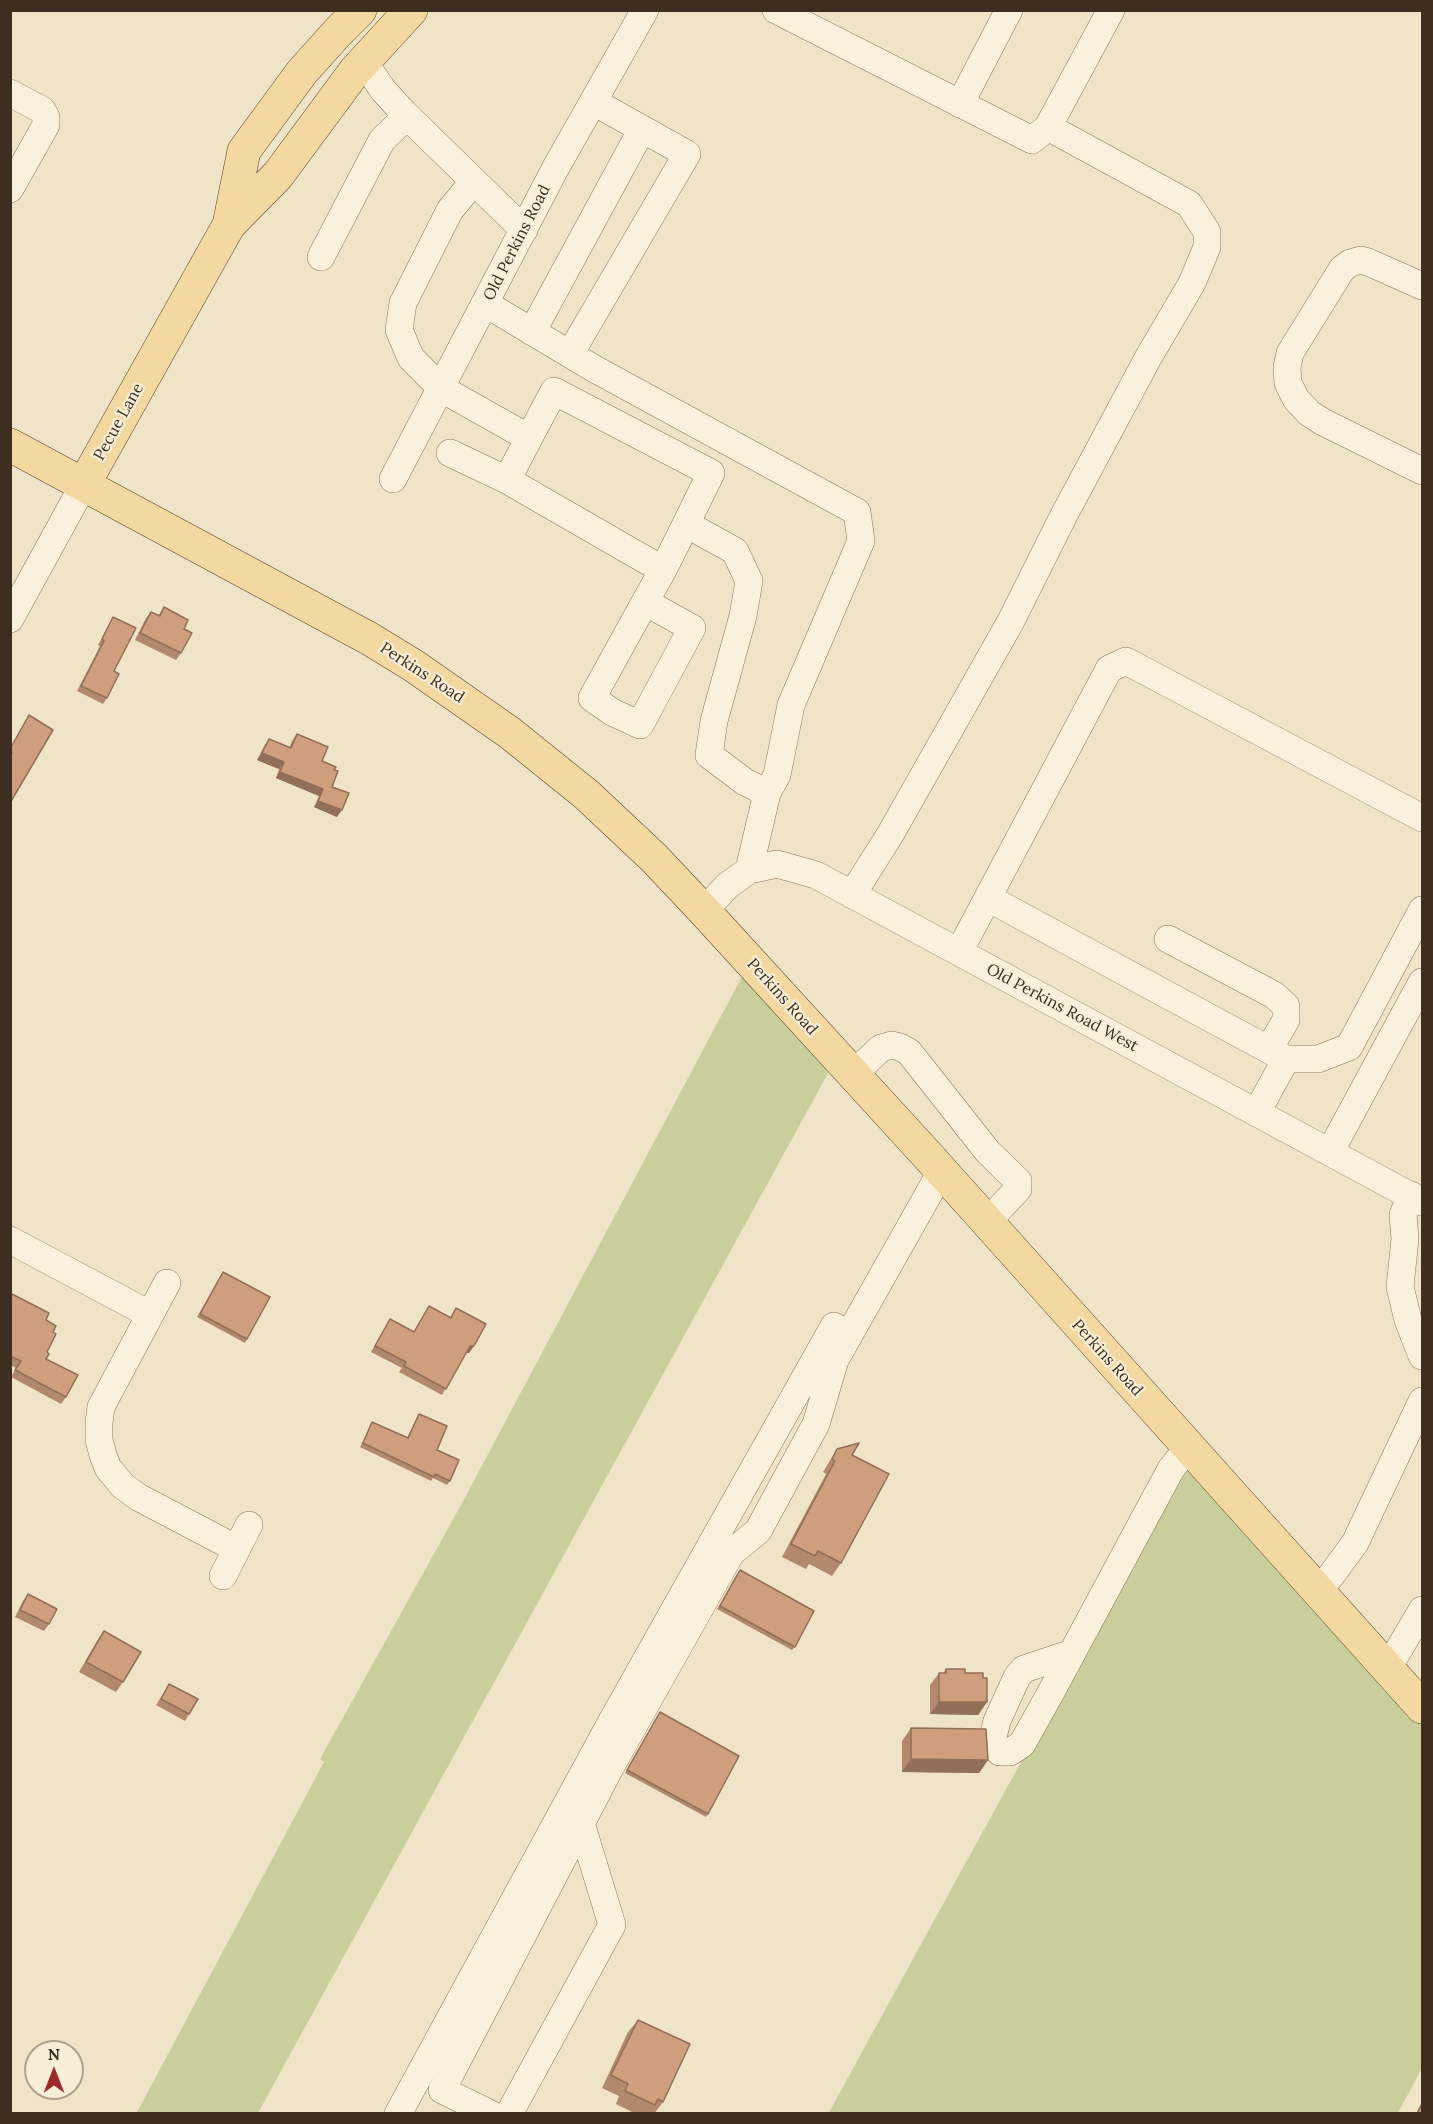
<!DOCTYPE html>
<html>
<head>
<meta charset="utf-8">
<style>
	body { margin:0 }
	#map { position:relative; width:1433px; height:2124px; overflow:hidden; background:#f0e4c8; font-family:Lora,serif }
	canvas { display:block }
	.frame { position:absolute; inset:0; border:12px solid #3d2e20; pointer-events:none }
	.north { position:absolute; left:24px; top:2040px; width:60px; height:60px; box-sizing:border-box; background:#f7eed8; border:2px solid #ada18e; border-radius:50%; rotate:0deg; font-size:16px; font-weight:700; line-height:24px; text-align:center; color:#3d2e20 }
	.north::after { content:''; display:block; margin:auto; width:21px; height:27px; background:#9e2a2b; clip-path:polygon(50% 0,100% 100%,50% 72%,0 100%) }
</style>
</head>
<body>
<div id="map">
<canvas width="1433" height="2124"></canvas>
<div class="frame"></div>
<div class="north">N</div>
</div>
<script>
const g = document.querySelector('canvas').getContext('2d');
g.lineJoin = 'round';
function paint(path, color) {
  g.fillStyle = color;
  g.fill(path, 'evenodd');
}
function shape(rows) {
  const path = new Path2D();
  for (const r of rows) {
    path.moveTo(r[0], r[1]);
    for (let i = 2; i < r.length; i += 2) path.lineTo(r[i], r[i + 1]);
  }
  return path;
}
function strokePath(path, color, width, dash) {
  g.strokeStyle = color;
  g.lineWidth = width;
  g.lineCap = dash ? 'butt' : 'round';
  g.setLineDash(dash || []);
  g.stroke(path);
}
function label(font, color, halo, rows, align = 'center') {
  g.font = font + ' Lora,serif';
  g.lineWidth = 4.5;
  g.setLineDash([]);
  g.textBaseline = 'middle';
  g.strokeStyle = halo;
  g.fillStyle = color;
  for (const [text, x, y, turn = 0] of rows) {
    g.save();
    g.translate(x, y);
    g.rotate((+turn || 0) * Math.PI / 180);
    g.textAlign = isNaN(turn) ? turn : align;
    if (halo) g.strokeText(text, 0, 0);
    g.fillText(text, 0, 0);
    g.restore();
  }
}
paint(shape([
	[746,969,832,1066,258,2113,136,2114,324,1762,320,1759,461,1505],
	[1187,1459,1422,1722,1422,2068,1398,2113,828,2114]
]), '#c9cf9b');
const minor = shape([
	[776,10,1032,140,1048,127,1111,10],
	[364,62,383,90,404,113,524,230],
	[10,93,42,110,46,117,46,125,10,189],
	[960,104,1009,10],
	[474,181,450,210,403,303,399,330,411,358,442,389,529,438,554,391,711,473,686,524,735,551,749,581,743,616,714,721,709,755,745,782,767,793,749,870],
	[321,257,382,140,407,116],
	[1422,286,1368,262,1361,260,1350,263,1342,269,1290,353,1287,367,1288,383,1296,399,1309,413,1323,422,1422,471],
	[486,304,593,368,857,512,861,541,791,705,777,775,767,793],
	[532,332,642,129],
	[570,354,687,154,594,102],
	[529,438,507,480,663,570,686,524],
	[450,453,507,480],
	[393,479,555,169,645,10],
	[645,602,692,628,640,725,612,712,592,698,645,602,663,570],
	[10,619,84,484],
	[852,895,891,833,1011,621,1064,515,1148,358,1192,283,1207,247,1207,232,1189,204,1048,127],
	[988,898,1286,1059,1318,1059,1349,1047,1422,910],
	[704,911,727,886,749,870,777,864,816,875,1422,1202],
	[1168,939,1274,995,1286,1006,1286,1020,1269,1049],
	[959,952,1109,669,1126,661,1422,818],
	[852,1075,881,1048,892,1045,900,1047,909,1052,988,1152,1018,1181,1018,1189,986,1223],
	[1257,1112,1286,1059],
	[1330,1152,1422,982],
	[1411,1195,1403,1215,1405,1239,1400,1287,1408,1320,1422,1356],
	[10,1240,149,1314],
	[167,1283,101,1407,99,1423,99,1440,103,1455,108,1468,123,1486,138,1497,237,1549],
	[223,1576,249,1525],
	[1319,1592,1355,1543,1422,1401],
	[1072,1653,1024,1669,1017,1677,997,1721,993,1737,993,1746,1000,1752,1010,1752,1022,1744,1050,1694,1171,1469,1188,1447],
	[1388,1668,1422,1610],
	[398,2114,613,1719,834,1326],
	[491,2114,442,2090,611,1766,731,1553,758,1531,816,1424,835,1360,941,1172],
	[509,2114,612,1925,581,1823]
]);
const major = shape([
	[229,225,244,151,302,72,338,32,360,10],
	[10,445,370,639,414,666,510,733,587,795,654,858,704,911,929,1157,1422,1707],
	[84,484,229,225,278,175,355,71,411,10]
]);
strokePath(minor, '#8d765c', 28);
strokePath(major, '#5b4430', 34);
strokePath(minor, '#faf1dc', 27);
strokePath(major, '#f3d9a0', 33);
paint(shape([
	[164,607,184,629,181,653,176,660,135,640,146,618,151,612,158,616],
	[113,617,114,671,107,698,103,704,77,691,100,646,98,645],
	[297,734,322,761,334,770,332,787,337,817,314,807,319,796,276,778,279,769,257,760,264,746,269,739,289,748,292,741],
	[221,1275,247,1339,245,1343,197,1317],
	[10,1293,46,1320,53,1332,47,1352,46,1359,66,1397,61,1404,11,1377,16,1368,10,1365],
	[429,1306,450,1317,456,1308,474,1346,469,1353,466,1353,442,1395,399,1372,402,1368,371,1352,390,1319,414,1332],
	[419,1414,437,1450,450,1481,447,1485,433,1478,431,1481,360,1447,372,1422,407,1438],
	[837,1449,852,1455,841,1563,832,1576,809,1564,806,1569,782,1557,826,1474,823,1472],
	[737,1574,795,1647,792,1650,717,1609],
	[28,1594,49,1624,44,1631,15,1617,23,1601],
	[104,1631,123,1682,116,1692,79,1672,97,1641],
	[946,1669,983,1678,987,1702,978,1715,930,1714,930,1685,939,1673,943,1673],
	[169,1684,189,1714,185,1721,156,1705],
	[658,1715,708,1814,706,1817,625,1773],
	[911,1728,988,1760,979,1773,902,1772,902,1741],
	[638,2020,663,2102,654,2114,650,2113,649,2114,636,2114,616,2104,619,2096,602,2088,628,2032],
	[1422,2101,1422,2114,1416,2114]
]), '#b2896c');
paint(shape([
	[262,753,284,762,279,769,257,760],
	[280,772,323,789,319,796,276,778],
	[318,801,342,810,337,817,314,807],
	[470,1346,474,1346,469,1353,465,1353],
	[939,1702,987,1702,978,1715,930,1714],
	[911,1759,988,1760,979,1773,902,1772]
]), '#916f58');
const building = shape([
	[164,607,188,620,184,629,192,633,181,653,140,633,151,612,160,616,164,607],
	[113,617,136,628,114,671,119,674,107,698,81,686,104,641,102,639,113,617],
	[29,715,53,730,10,803,10,756,12,753,10,752,10,749,29,715],
	[297,734,328,747,322,761,336,767,334,770,338,771,332,787,349,793,342,810,318,801,323,789,280,772,284,762,262,753,269,739,291,748,297,734],
	[223,1272,270,1297,247,1339,200,1314,223,1272],
	[10,1293,49,1313,46,1320,56,1326,53,1332,56,1334,47,1352,49,1354,46,1359,78,1375,66,1397,15,1370,21,1361,10,1356,10,1293],
	[429,1306,451,1318,456,1308,486,1324,474,1346,470,1346,446,1389,404,1366,406,1362,375,1346,390,1319,414,1332,429,1306],
	[419,1414,447,1426,437,1450,459,1460,450,1481,435,1474,434,1477,363,1443,372,1422,408,1438,419,1414],
	[859,1443,852,1455,889,1474,841,1563,818,1551,815,1556,791,1544,835,1461,832,1459,837,1449,859,1443],
	[740,1570,814,1611,795,1647,720,1606,740,1570],
	[28,1594,57,1609,49,1624,20,1610,28,1594],
	[104,1631,141,1652,123,1682,86,1662,104,1631],
	[946,1669,965,1669,965,1673,983,1673,983,1678,987,1678,987,1702,939,1702,939,1673,946,1673,946,1669],
	[169,1684,198,1699,189,1714,161,1699,169,1684],
	[660,1712,739,1756,708,1814,627,1770,660,1712],
	[911,1728,986,1729,988,1760,911,1759,911,1728],
	[638,2020,690,2044,663,2102,658,2099,655,2105,625,2091,628,2084,611,2075,638,2020],
	[1422,2104,1422,2114,1417,2114,1422,2104]
]);
paint(building, '#cf9f7d');
strokePath(building, '#916f58', 1.5);
label('16px', '#3d2e20', '#f7eed8', [
	["Old Perkins Road",517,243,-63],
	["Pecue Lane",119,422,-61],
	["Perkins Road",422,673,33],
	["Perkins Road",782,997,48],
	["Old Perkins Road West",1062,1008,28],
	["Perkins Road",1107,1358,48]
]);
</script>
</body>
</html>
